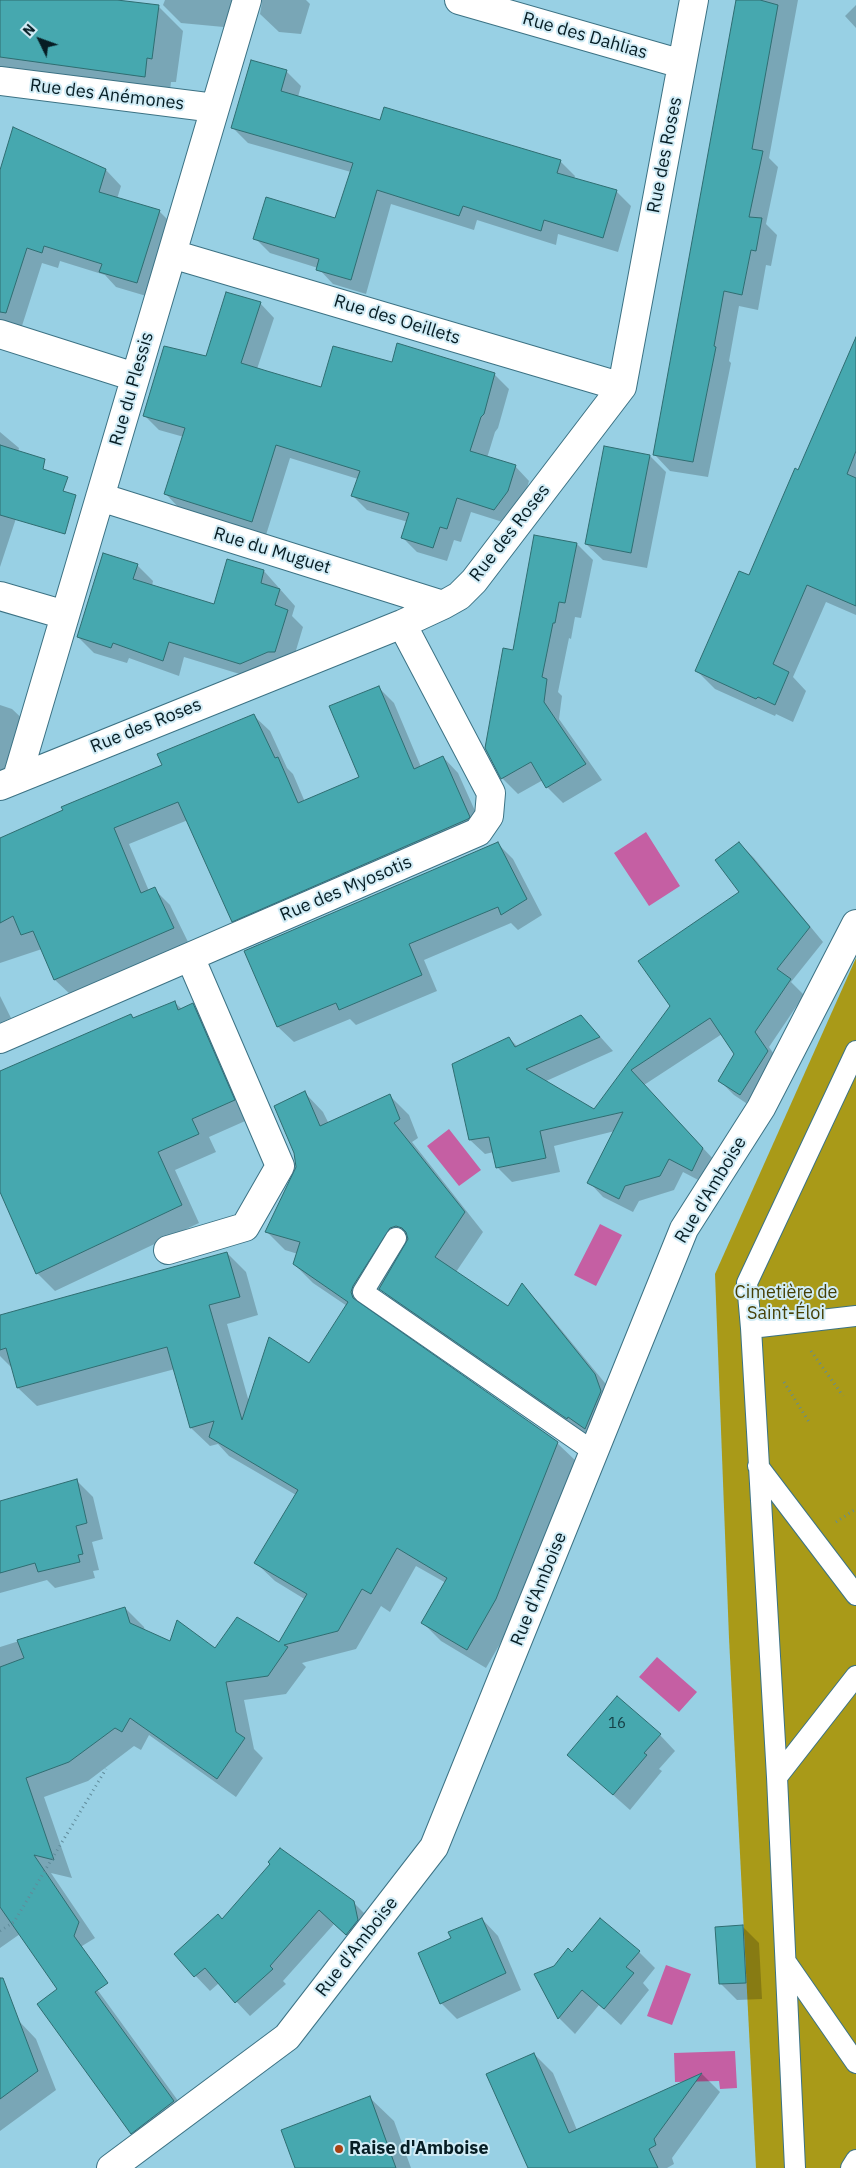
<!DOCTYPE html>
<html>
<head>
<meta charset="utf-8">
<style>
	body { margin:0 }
	#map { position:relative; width:856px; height:2168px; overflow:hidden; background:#98d0e4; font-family:"IBM Plex Sans",sans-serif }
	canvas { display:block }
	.north { position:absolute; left:15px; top:15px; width:50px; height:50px; -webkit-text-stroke:4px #d1ecf6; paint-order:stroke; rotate:312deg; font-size:14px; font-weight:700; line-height:20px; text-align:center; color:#061d24 }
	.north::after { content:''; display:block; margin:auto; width:18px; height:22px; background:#061d24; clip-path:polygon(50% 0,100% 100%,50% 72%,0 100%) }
</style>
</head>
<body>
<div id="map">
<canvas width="856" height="2168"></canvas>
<div class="north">N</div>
</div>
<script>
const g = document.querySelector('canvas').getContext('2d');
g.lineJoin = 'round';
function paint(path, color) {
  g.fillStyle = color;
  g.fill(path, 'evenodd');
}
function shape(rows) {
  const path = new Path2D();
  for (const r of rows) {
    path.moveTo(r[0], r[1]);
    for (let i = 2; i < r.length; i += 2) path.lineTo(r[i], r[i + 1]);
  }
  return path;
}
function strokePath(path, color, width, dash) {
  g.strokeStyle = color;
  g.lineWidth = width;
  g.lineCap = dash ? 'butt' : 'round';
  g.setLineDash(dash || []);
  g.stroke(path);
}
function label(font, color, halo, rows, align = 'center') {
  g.font = font + ' "IBM Plex Sans",sans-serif';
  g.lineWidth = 4;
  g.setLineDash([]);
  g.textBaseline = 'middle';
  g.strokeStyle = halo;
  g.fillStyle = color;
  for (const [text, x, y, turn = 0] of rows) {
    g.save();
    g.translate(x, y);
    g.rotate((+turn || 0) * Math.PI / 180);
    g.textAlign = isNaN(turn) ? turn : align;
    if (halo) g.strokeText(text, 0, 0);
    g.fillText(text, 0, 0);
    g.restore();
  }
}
paint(shape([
	[856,958,856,2168,756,2168,729,1638,715,1274]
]), '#a99a18');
paint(shape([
	[646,832,680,886,649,906,614,853],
	[449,1129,481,1170,459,1186,427,1146],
	[600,1224,622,1235,596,1286,574,1275],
	[657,1657,697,1692,679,1712,639,1677],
	[666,1965,691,1974,672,2025,647,2016],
	[735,2051,737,2088,720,2089,719,2081,675,2082,674,2053]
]), '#c55fa3');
paint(shape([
	[0,0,105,0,158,6,183,31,176,82,171,82,169,100,0,78],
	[165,0,306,0,310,4,301,34,279,32,260,14,262,2,254,7,245,29,181,23,163,5],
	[738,0,798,0,769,158,778,167,766,224,777,235,771,266,766,265,758,310,739,306,729,361,731,363,708,477,670,471,655,455],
	[856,5,856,28,845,16],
	[286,71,301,86,298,97,381,122,560,161,575,176,574,179,616,191,631,206,618,252,558,234,556,245,477,220,474,230,391,204,366,294,333,284,318,268,270,253,255,238,336,219,351,172,248,143,233,128],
	[106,170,121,186,117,199,159,211,175,227,153,298,116,287,105,275,60,261,58,268,42,263,21,329,0,322,0,175],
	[260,303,274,318,257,369,322,388,392,364,398,345,495,375,509,389,498,428,495,432,487,458,515,466,529,481,522,505,509,524,471,512,461,542,454,540,447,561,417,552,403,538,408,522,367,510,353,496,358,479,290,458,266,535,179,508,165,493,184,437,159,430,145,416,207,358],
	[856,349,856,615,826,602,793,677,806,691,793,722,776,714,775,716,715,689,696,670,749,577],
	[0,432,19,448,18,452,33,467,0,567],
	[650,456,666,472,647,568,603,560,586,544],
	[535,536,577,544,593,560,581,618,575,617,571,639,569,638,558,692,562,696,559,719,602,780,563,803,547,787,543,780,518,794,502,778,514,651],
	[137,565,153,581,152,586,215,605,248,566,264,571,295,606,292,616,303,627,291,667,256,679,184,657,179,676,129,658,127,663,94,653,78,637],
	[378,687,394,703,421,767,443,757,458,773,485,833,249,937,233,921,188,820,129,844,149,891,154,889,170,905,189,944,71,995,55,980,42,949,0,963,0,839,163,765,254,716,270,731,287,768,293,774,305,802,360,777],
	[0,705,12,709,28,724,11,783,0,772],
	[497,843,513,859,542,915,518,930,511,923,424,960,437,991,356,1025,350,1019,294,1042,278,1027,245,951],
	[739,843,754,858,823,942,791,982,804,995,769,1047,782,1066,755,1109,734,1095,720,1081,736,1054,722,1034,644,1085,717,1163,706,1184,683,1172,674,1190,639,1201,633,1212,603,1197,589,1182,615,1131,554,1146,560,1172,512,1182,497,1167,494,1152,485,1154,470,1140,509,1038,518,1047,595,1031,613,1051,544,1082,594,1111,671,1006,741,893],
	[0,996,11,1018,0,1023],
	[174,1002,182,1009,193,1005,211,1023,252,1118,209,1137,216,1152,175,1170,199,1223,55,1291,37,1273,0,1189,0,1074],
	[305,1093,323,1112,329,1124,390,1096,409,1115,418,1138,412,1142,483,1232,456,1272,509,1308,522,1285,540,1304,614,1394,586,1437,399,1307,381,1289,369,1311,557,1443,576,1461,515,1618,486,1668,441,1641,423,1623,446,1583,416,1566,390,1612,381,1606,356,1649,302,1663,306,1667,286,1694,244,1700,254,1749,263,1758,236,1797,149,1735,141,1750,134,1746,88,1781,44,1797,72,1878,51,1873,95,1938,48,1967,20,1934,0,1948,0,1647,125,1608,144,1627,145,1631,171,1643,216,1650,280,1644,306,1600,275,1581,256,1563,296,1495,229,1456,218,1444,210,1446,191,1428,175,1369,37,1406,18,1388,13,1369,0,1356,0,1316,227,1253,246,1272,258,1315,227,1324,249,1402,309,1364,347,1306,313,1283,294,1264,298,1254,285,1250,266,1231,297,1168],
	[77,1481,93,1497,103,1539,92,1542,99,1570,93,1571,95,1578,55,1588,47,1580,0,1593,0,1515],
	[660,1735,675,1751,659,1769,662,1771,630,1810,585,1770],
	[271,1864,353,1902,368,1917,361,1949,334,1924,283,1981,286,1984,250,2016,219,1983,210,1991,175,1954,222,1920],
	[482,1919,498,1936,521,1990,457,2019,441,2003,452,1938],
	[742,1926,759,1943,762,1999,737,2000,720,1983],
	[639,1952,655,1968,643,1983,649,1990,621,2025,599,2005,575,2034,559,2018,536,1975,555,1967,573,1953],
	[80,1973,99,1992,192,2120,151,2151,132,2133],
	[18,2020,36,2039,56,2090,0,2131,0,2034],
	[534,2054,553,2073,577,2130,702,2074,720,2092,672,2158,674,2164,667,2168,528,2168],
	[370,2098,394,2121,411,2168,297,2168]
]), '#0003');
const building = shape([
	[0,0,117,0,159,5,152,59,147,58,145,77,0,57,0,0],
	[736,0,760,0,778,5,752,149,763,151,749,217,762,218,756,251,751,250,742,295,724,291,714,346,716,347,693,462,653,455,736,0],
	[251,60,287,70,281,91,380,120,384,107,561,160,557,173,617,190,603,238,544,220,541,231,463,206,459,216,377,190,351,280,316,270,319,259,253,239,266,197,335,218,353,163,231,128,251,60],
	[13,127,106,169,99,192,160,210,137,283,99,272,102,264,44,246,42,253,27,248,6,313,0,312,0,170,13,127],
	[226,292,261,302,241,363,267,371,321,387,333,346,392,362,397,343,495,373,484,414,481,417,470,451,516,465,508,491,494,510,457,498,447,529,440,527,433,548,401,538,409,513,351,496,360,471,276,445,252,522,164,494,185,428,143,416,164,346,206,356,226,292],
	[856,337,856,451,847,474,856,478,856,606,807,585,773,664,789,672,775,705,758,697,756,699,695,671,739,571,749,575,795,468,798,470,856,337],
	[0,445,45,459,43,469,68,477,63,491,76,495,65,534,0,515,0,445],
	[604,446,650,455,631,553,585,544,604,446],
	[534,535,577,543,565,603,559,602,555,623,553,623,542,677,547,679,544,702,586,764,546,788,531,762,501,779,485,748,503,648,513,650,534,535],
	[103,553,138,564,133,579,214,604,227,559,264,570,261,583,280,589,275,605,288,610,275,652,268,652,240,664,169,642,163,661,113,643,111,648,77,637,103,553],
	[379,686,414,769,443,756,470,817,468,819,232,922,178,802,114,828,141,893,155,887,174,928,54,980,33,931,21,935,13,916,0,923,0,838,63,810,61,807,162,765,157,754,254,714,275,758,278,757,298,803,359,777,329,706,379,686],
	[498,842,527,899,501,915,498,907,409,944,422,975,339,1010,336,1003,277,1027,244,951,498,842],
	[739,842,810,927,777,969,791,979,755,1032,768,1051,740,1095,718,1081,734,1054,710,1018,631,1070,703,1148,692,1171,669,1159,660,1176,625,1186,619,1199,587,1183,623,1112,540,1131,546,1158,496,1168,489,1137,469,1140,452,1064,509,1037,515,1047,581,1015,600,1037,526,1069,594,1109,670,1006,638,961,739,892,715,860,739,842],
	[175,1001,178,1010,193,1003,235,1100,192,1119,199,1134,158,1152,182,1205,36,1274,0,1192,0,1071,131,1014,133,1018,175,1001],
	[305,1091,320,1126,390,1094,400,1119,394,1123,465,1212,435,1257,508,1306,522,1283,595,1374,601,1391,585,1429,568,1417,567,1419,379,1289,408,1239,406,1232,402,1228,396,1226,390,1228,353,1286,351,1292,353,1298,558,1442,496,1599,467,1650,421,1623,447,1578,397,1548,371,1594,362,1589,338,1631,284,1645,288,1647,268,1676,226,1682,236,1732,245,1738,217,1779,130,1718,122,1732,115,1728,69,1762,26,1778,54,1860,34,1855,79,1922,74,1936,108,1983,95,1992,174,2101,131,2134,37,2004,57,1989,0,1907,0,1667,24,1658,17,1640,125,1607,130,1623,170,1641,177,1620,215,1648,237,1617,279,1642,307,1594,254,1563,298,1490,209,1437,214,1421,190,1428,167,1347,17,1388,6,1348,0,1350,0,1315,227,1252,240,1297,209,1305,242,1420,269,1337,309,1363,348,1302,293,1264,300,1242,265,1232,296,1167,294,1153,274,1106,305,1091],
	[77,1479,87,1523,76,1526,83,1554,78,1555,80,1562,38,1572,35,1563,0,1573,0,1501,77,1479],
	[617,1696,661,1734,644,1753,647,1755,613,1795,567,1755,617,1696],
	[280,1848,354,1901,358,1920,346,1935,319,1910,270,1966,273,1969,235,2003,205,1968,194,1977,174,1954,218,1914,222,1919,270,1864,268,1862,280,1848],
	[482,1918,506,1973,440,2004,418,1953,451,1938,448,1932,482,1918],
	[600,1918,640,1951,626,1967,634,1973,604,2009,582,1990,558,2019,534,1974,554,1966,568,1948,572,1952,600,1918],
	[743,1925,746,1983,719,1984,715,1927,743,1925],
	[0,1978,3,1978,38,2071,0,2099,0,1978],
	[534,2053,569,2133,702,2073,654,2139,656,2145,649,2149,658,2168,528,2168,486,2074,534,2053],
	[370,2096,396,2168,295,2168,281,2130,370,2096]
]);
paint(building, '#46a8af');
strokePath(building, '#2f6d71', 1);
const service = shape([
	[396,1238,363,1292,594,1452],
	[751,1328,747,1283,856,1051],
	[758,1466,856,1595],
	[777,1777,856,1676],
	[786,1962,856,2063],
	[795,2168,777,1777,751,1328,856,1316],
	[851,2168,856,2160]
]);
const minor = shape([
	[459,0,682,64],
	[0,81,215,108],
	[172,254,622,387],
	[0,334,135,377],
	[100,497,443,605],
	[0,596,65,615],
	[17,778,247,0],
	[0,786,402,624,443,605,459,596,474,581,622,387,694,0],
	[0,1039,478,832,489,816,491,793,402,624],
	[168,1250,245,1227,280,1166,190,957],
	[111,2168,287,2037,434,1847,684,1229,761,1108,856,924]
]);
strokePath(service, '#3c7284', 22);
strokePath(minor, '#3c7284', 30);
strokePath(shape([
	[811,1351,843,1396],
	[784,1382,809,1422],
	[836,1522,856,1509],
	[0,1931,14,1922,106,1769]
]), '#608b9a', 3, [1, 4]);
strokePath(service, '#fff', 20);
strokePath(minor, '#fff', 28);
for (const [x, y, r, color] of [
	[339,2149,5,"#a74313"]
]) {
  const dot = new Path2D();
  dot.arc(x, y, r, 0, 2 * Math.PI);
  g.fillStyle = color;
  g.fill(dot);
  strokePath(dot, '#d1ecf6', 2);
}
label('15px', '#164047', null, [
	["16",617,1724]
]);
label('18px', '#061d24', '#d1ecf6', [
	["Rue des Dahlias",585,36,16],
	["Rue des Anémones",107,95,7],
	["Rue des Roses",665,155,-79],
	["Rue des Oeillets",397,320,17],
	["Rue du Plessis",132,389,-74],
	["Rue des Roses",510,533,-52],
	["Rue du Muguet",272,551,17],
	["Rue des Roses",146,726,-22],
	["Rue des Myosotis",346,889,-23],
	["Rue d'Amboise",711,1190,-59],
	["Rue d'Amboise",539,1589,-68],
	["Rue d'Amboise",357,1947,-52]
]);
label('18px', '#453f05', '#d1ecf6', [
	["Cimetière de",786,1293],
	["Saint-Éloi",786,1314]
]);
label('bold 18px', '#061d24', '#d1ecf6', [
	["Raise d'Amboise",349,2149]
], 'left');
</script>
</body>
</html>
